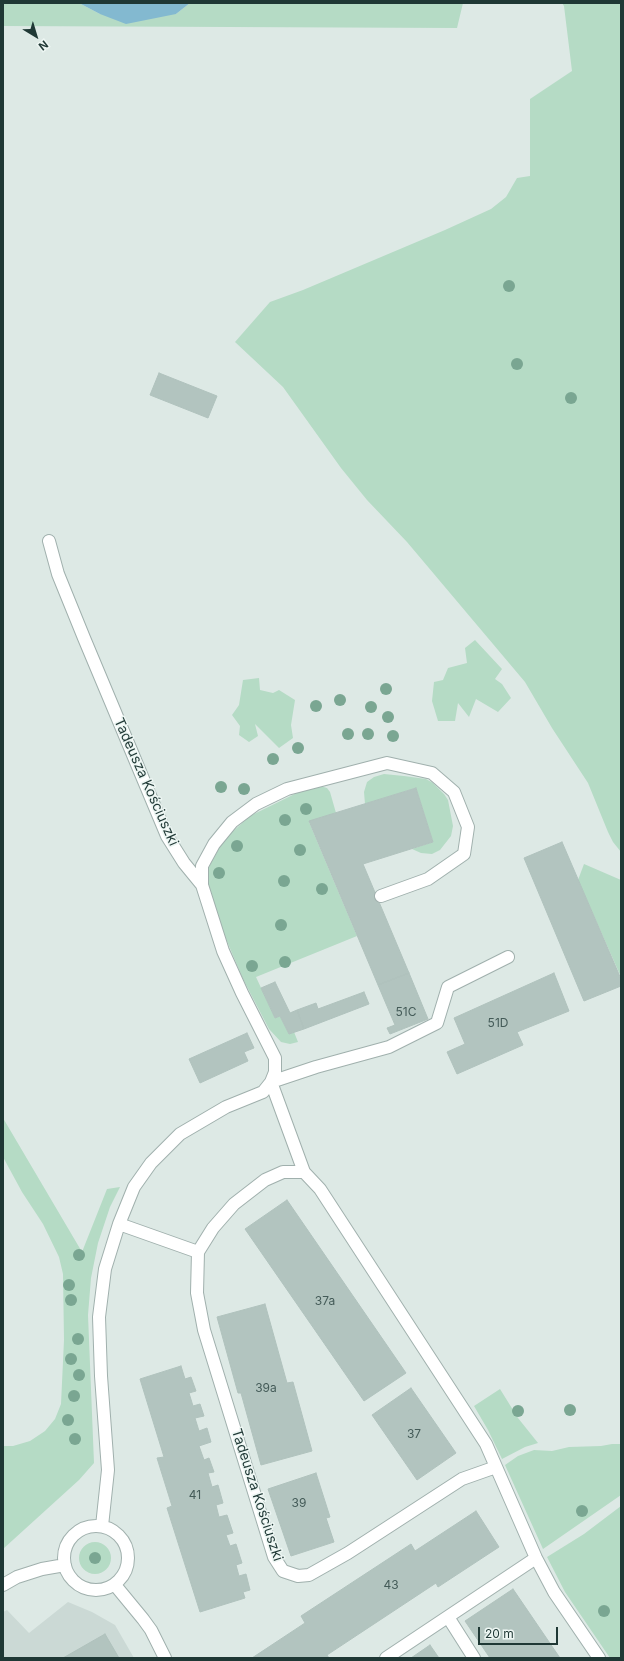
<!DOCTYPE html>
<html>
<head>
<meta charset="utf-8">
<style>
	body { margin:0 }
	#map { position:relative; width:624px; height:1661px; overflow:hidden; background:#dde9e5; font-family:Inter,sans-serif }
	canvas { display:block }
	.frame { position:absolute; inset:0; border:4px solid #1f3835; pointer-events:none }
	.north { position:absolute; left:16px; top:16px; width:40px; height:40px; -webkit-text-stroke:3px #edf6f3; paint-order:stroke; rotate:142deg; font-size:11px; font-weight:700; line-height:16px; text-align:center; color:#1f3835 }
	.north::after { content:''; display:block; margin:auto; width:14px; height:18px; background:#1f3835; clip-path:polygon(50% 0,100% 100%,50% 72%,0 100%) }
	.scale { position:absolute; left:478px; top:1627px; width:80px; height:18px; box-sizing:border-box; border:2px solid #1f3835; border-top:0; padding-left:5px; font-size:12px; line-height:14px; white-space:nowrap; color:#1f3835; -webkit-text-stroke:3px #edf6f3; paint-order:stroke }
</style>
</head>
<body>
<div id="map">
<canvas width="624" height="1661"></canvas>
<div class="frame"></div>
<div class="north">N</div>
<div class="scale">20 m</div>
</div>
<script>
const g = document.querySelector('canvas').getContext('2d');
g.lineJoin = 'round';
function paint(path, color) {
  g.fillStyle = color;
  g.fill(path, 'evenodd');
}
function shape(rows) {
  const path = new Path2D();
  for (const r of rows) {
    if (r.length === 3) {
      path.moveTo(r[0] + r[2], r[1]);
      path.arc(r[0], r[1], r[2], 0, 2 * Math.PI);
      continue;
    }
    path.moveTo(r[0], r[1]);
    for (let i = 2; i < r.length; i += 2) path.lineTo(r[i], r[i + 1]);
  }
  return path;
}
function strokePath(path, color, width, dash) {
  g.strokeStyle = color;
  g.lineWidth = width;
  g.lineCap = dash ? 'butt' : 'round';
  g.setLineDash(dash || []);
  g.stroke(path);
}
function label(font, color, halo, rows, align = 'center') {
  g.font = font + ' Inter,sans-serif';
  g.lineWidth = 3;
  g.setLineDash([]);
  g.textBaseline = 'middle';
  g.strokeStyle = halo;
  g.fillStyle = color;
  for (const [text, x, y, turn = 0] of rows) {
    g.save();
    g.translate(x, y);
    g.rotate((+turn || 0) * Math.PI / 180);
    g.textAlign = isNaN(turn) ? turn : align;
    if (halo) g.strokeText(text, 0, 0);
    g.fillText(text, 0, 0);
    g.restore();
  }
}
paint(shape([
	[68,1602,92,1612,115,1625,134,1658,3,1658,3,1612,7,1610,29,1633]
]), '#cbd9d5');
paint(shape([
	[3,3,79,3,100,14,176,14,190,3,463,3,457,28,3,26],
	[562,3,621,3,621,852,613,842,608,832,588,783,552,728,525,682,407,542,367,500,341,468,283,387,235,342,270,302,303,290,445,230,491,209,506,197,517,178,530,176,530,99,572,71,564,6],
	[475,640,502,669,495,679,502,684,511,698,498,712,476,699,469,717,458,703,455,721,438,721,432,701,434,682,443,680,448,668,467,663,465,648],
	[259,678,260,690,273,693,279,690,295,700,291,725,293,738,279,748,255,724,258,736,249,742,239,735,240,726,232,715,239,705,243,680],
	[384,774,404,776,426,779,433,783,444,794,448,800,453,826,451,836,440,850,432,854,421,853,412,849,433,842,416,788,365,804,364,792,367,782,374,777],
	[317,785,327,788,330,792,336,813,309,822,357,936,256,977,275,1018,280,1016,289,1034,294,1032,298,1042,290,1044,281,1042,269,1029,243,979,215,913,208,893,207,875,209,867,221,845,230,834,250,816,311,786],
	[584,864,621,880,621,977,578,880],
	[3,1118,82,1252,107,1189,120,1187,110,1207,98,1243,91,1278,88,1315,94,1463,79,1480,3,1549,3,1446,13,1446,30,1441,45,1431,55,1419,61,1404,64,1340,63,1274,59,1257,43,1224,22,1192,3,1157],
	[500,1389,518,1418,538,1443,525,1447,502,1459,488,1430,474,1406],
	[612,1444,621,1444,621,1495,543,1549,505,1465,518,1456,534,1450,552,1451,569,1447,601,1446],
	[621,1506,621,1658,610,1658,565,1592,547,1557,584,1534],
	[95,1558,16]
]), '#b5dbc5');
paint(shape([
	[79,3,190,3,176,14,126,24,100,14]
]), '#83b9d0');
const building = shape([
	[159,373,217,396,208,418,150,395,159,373],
	[416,788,433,842,363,864,409,973,378,985,309,821,416,788],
	[562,842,621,979,621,986,584,1001,524,858,562,842],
	[409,973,428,1019,390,1034,387,1028,395,1025,378,985,409,973],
	[554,973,569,1011,517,1032,523,1045,457,1074,447,1052,465,1044,454,1018,554,973],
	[275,982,290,1013,297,1010,304,1029,289,1034,280,1016,275,1018,261,988,275,982],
	[364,992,369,1004,304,1029,297,1010,316,1003,318,1009,364,992],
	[247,1033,254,1048,244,1052,248,1061,200,1083,189,1059,247,1033],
	[287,1200,406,1373,364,1401,245,1229,287,1200],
	[265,1304,287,1383,293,1382,312,1451,261,1465,241,1393,238,1393,217,1317,265,1304],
	[181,1366,185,1379,191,1377,196,1391,189,1393,193,1406,200,1404,204,1416,195,1418,199,1431,207,1428,211,1442,199,1446,204,1460,209,1458,214,1472,208,1473,212,1487,218,1485,223,1503,216,1505,219,1517,227,1515,233,1533,226,1535,230,1546,236,1544,242,1563,236,1565,239,1576,246,1574,250,1590,243,1592,245,1598,200,1612,167,1508,172,1506,157,1458,164,1457,140,1379,181,1366],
	[411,1388,456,1453,417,1480,372,1415,411,1388],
	[316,1473,330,1517,326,1518,334,1542,291,1556,268,1489,316,1473],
	[476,1511,499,1547,438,1587,436,1583,327,1655,329,1658,252,1658,305,1623,301,1616,411,1544,415,1551,476,1511],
	[513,1589,560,1658,490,1658,465,1621,513,1589],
	[105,1634,119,1658,63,1658,105,1634],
	[430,1645,439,1658,411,1658,430,1645]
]);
paint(building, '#b2c4bf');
strokePath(building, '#b0c2bd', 1);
const minor = shape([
	[49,541,58,574,84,638,167,836,184,863,202,885,223,951,242,993,275,1058,275,1072,271,1082,263,1092,226,1107,180,1134,151,1163,134,1187,119,1224,105,1269,99,1317,101,1376,108,1470,102,1526],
	[202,885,202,866,214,844,232,822,256,804,287,789,387,763,432,773,454,792,468,827,464,854,428,879,381,896],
	[304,1172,271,1082,316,1067,389,1047,437,1023,448,987,508,957],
	[119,1224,198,1252,213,1228,234,1204,265,1180,283,1172,304,1172,320,1189,486,1444,536,1558,554,1592,599,1658],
	[198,1252,197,1293,204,1330,274,1557,283,1571,298,1576,309,1575,348,1553,462,1479,496,1467],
	[96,1558,32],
	[3,1585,17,1577,42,1569,65,1565],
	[115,1585,143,1619,151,1630,165,1658],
	[448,1617,474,1658],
	[386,1658,536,1558]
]);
strokePath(minor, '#a0b0ad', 14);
strokePath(minor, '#fff', 12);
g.fillStyle = '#7aa692';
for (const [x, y] of [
	[509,286],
	[517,364],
	[571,398],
	[386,689],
	[340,700],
	[316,706],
	[371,707],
	[388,717],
	[348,734],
	[368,734],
	[393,736],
	[298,748],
	[273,759],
	[221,787],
	[244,789],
	[306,809],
	[285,820],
	[237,846],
	[300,850],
	[219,873],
	[284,881],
	[322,889],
	[281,925],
	[285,962],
	[252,966],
	[79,1255],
	[69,1285],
	[71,1300],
	[78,1339],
	[71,1359],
	[79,1375],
	[74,1396],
	[570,1410],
	[518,1411],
	[68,1420],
	[75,1439],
	[582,1511],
	[95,1558],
	[604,1611]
]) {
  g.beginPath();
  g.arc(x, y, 6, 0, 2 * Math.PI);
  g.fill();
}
label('12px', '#445b58', null, [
	["51C",406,1012],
	["51D",498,1023],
	["37a",325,1301],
	["39a",266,1388],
	["37",414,1434],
	["41",195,1495],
	["39",299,1503],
	["43",391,1585]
]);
label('14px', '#1f3835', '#edf6f3', [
	["Tadeusza Kościuszki",146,782,66],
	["Tadeusza Kościuszki",257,1495,72]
]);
</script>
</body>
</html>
